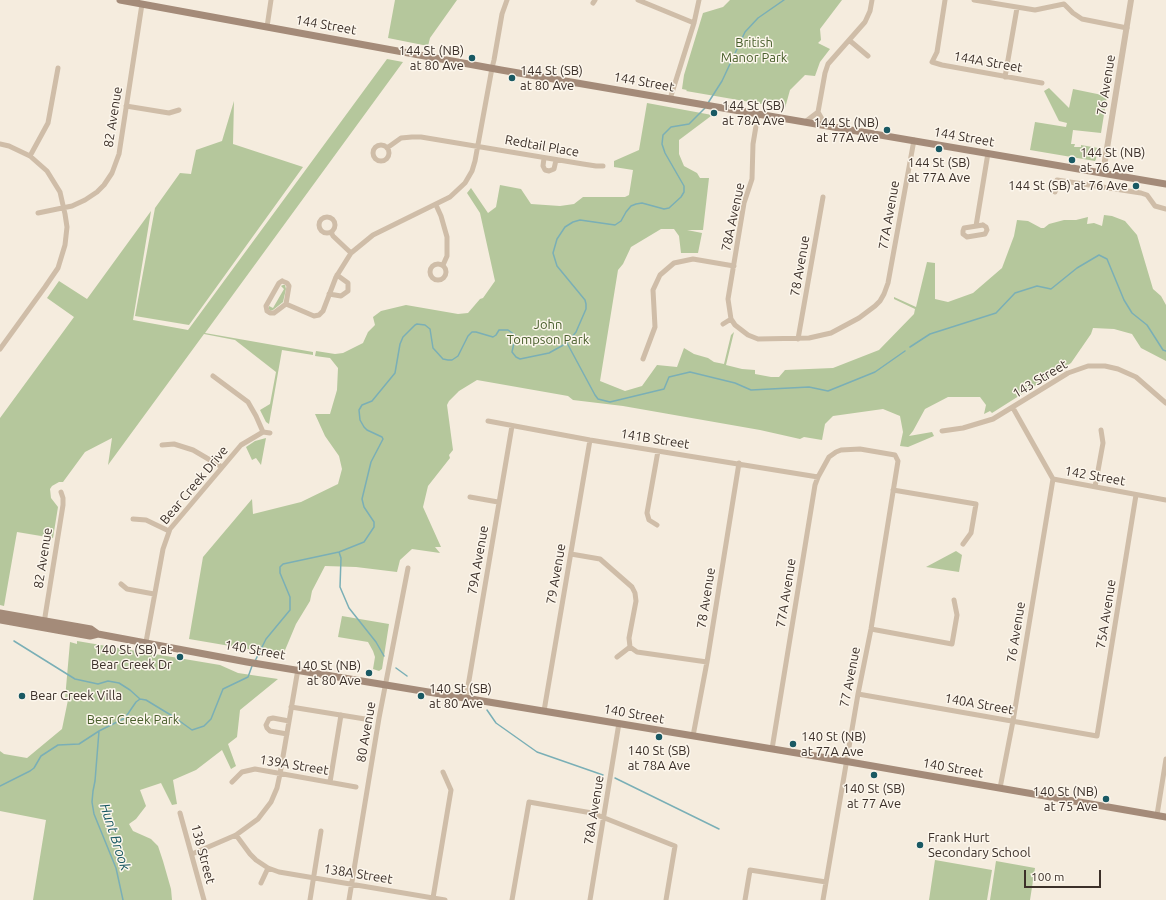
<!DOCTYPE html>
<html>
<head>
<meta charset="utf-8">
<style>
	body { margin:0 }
	#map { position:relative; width:1166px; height:900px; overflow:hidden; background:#f5ecde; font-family:Ubuntu,sans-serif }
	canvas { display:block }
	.scale { position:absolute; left:1024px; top:870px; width:77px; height:18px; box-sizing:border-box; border:2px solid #3c3029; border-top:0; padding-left:5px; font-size:12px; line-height:14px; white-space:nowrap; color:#3c3029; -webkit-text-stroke:3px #fcf6ec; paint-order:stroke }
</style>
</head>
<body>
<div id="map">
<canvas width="1166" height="900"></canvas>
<div class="scale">100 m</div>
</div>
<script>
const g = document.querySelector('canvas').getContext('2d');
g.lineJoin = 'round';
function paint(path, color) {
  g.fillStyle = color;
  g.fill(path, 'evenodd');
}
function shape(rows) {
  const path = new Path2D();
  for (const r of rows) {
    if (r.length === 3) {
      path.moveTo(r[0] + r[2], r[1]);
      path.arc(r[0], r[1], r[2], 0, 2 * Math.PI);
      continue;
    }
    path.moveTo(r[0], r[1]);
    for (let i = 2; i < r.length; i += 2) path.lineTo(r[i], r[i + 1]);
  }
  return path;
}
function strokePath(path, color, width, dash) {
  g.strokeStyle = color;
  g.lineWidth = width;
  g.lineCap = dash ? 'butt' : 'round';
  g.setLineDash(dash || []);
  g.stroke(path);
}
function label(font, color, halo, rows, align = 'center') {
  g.font = font + ' Ubuntu,sans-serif';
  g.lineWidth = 3;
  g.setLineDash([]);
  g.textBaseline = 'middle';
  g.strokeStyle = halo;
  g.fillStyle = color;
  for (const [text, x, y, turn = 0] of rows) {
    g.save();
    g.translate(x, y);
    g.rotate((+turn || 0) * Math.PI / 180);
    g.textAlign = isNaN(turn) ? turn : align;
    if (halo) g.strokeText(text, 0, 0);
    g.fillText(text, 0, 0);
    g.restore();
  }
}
paint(shape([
	[395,0,457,0,430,38,428,46,388,38],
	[730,0,842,0,820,29,821,40,818,43,830,49,820,62,815,76,805,75,790,90,785,108,686,91,687,90,682,89,684,75,703,13,723,7],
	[387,59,403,62,205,333,313,352,313,355,282,350,269,424,266,422,260,410,270,404,276,372,235,340,204,334,108,465,112,438,85,452,63,482,59,482,52,486,50,489,51,498,58,507,53,538,17,532,4,606,0,605,0,418,74,317,47,298,59,281,87,299,151,211,133,320,188,330],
	[1049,88,1069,108,1073,89,1107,96,1101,133,1073,130,1071,144,1075,144,1074,147,1081,147,1081,145,1098,148,1096,159,1095,161,1030,150,1035,122,1066,127,1067,123,1059,121,1044,91],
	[234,101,233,144,303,167,189,325,135,316,155,208,180,173,191,174,196,150,222,141],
	[647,103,712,115,711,116,679,140,679,154,684,166,697,173,700,178,709,178,703,230,687,230,702,233,698,253,681,253,679,236,674,229,661,229,631,247,623,264,618,270,600,381,625,391,642,386,657,365,677,367,684,348,694,354,708,358,714,362,724,364,731,335,734,332,726,365,742,369,755,370,755,374,771,377,779,377,785,370,833,368,879,350,914,314,915,309,894,299,894,297,916,307,927,262,935,263,935,299,948,302,973,293,1002,268,1014,236,1017,220,1028,221,1041,228,1044,228,1049,224,1064,220,1076,220,1088,217,1087,224,1094,223,1102,226,1104,215,1112,216,1125,221,1137,235,1153,289,1161,296,1166,305,1166,361,1141,348,1132,334,1114,329,1093,328,1091,334,1071,363,992,413,990,411,984,414,986,405,980,397,948,397,925,409,913,431,909,436,932,432,934,436,908,447,900,446,903,432,900,416,883,409,833,416,825,424,822,440,804,437,800,439,760,430,623,406,573,400,568,396,477,380,459,391,449,401,447,405,453,450,449,455,450,458,428,486,423,507,441,547,435,547,440,553,412,549,400,560,397,572,356,567,325,566,312,591,310,601,296,624,283,655,189,639,203,557,252,499,253,514,301,502,338,484,342,469,339,456,325,436,315,414,330,414,337,390,338,368,330,358,315,356,316,351,335,354,343,353,363,343,368,332,375,325,373,317,381,311,406,305,458,314,468,313,480,299,483,298,495,281,480,213,467,193,471,188,488,213,496,207,500,185,521,189,531,204,560,206,574,204,583,197,625,197,629,195,633,170,614,167,614,161,639,150],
	[283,285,285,285,286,289,283,302,273,310,270,311,269,309,269,306,273,308,284,289,281,286],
	[266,438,261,465,256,458,252,460,246,447,255,441],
	[956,551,962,555,959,572,926,567],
	[342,616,389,624,382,669,379,671,373,669,375,657,373,651,368,642,338,637],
	[77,641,220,665,238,673,278,679,240,710,237,737,228,744,236,766,231,769,222,750,196,770,173,780,177,804,172,805,161,783,140,790,146,806,136,819,129,824,133,831,151,839,158,846,163,861,171,889,172,900,33,900,46,820,0,811,0,751,4,754,27,758,62,729,68,700,65,699,70,642,77,644],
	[935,860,992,870,987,900,929,900],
	[996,861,1035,868,1030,900,990,900]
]), '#b5c79c');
strokePath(shape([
	[708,103,722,81,745,32,758,18,784,0],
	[567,343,595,395,598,399,610,402,664,389,669,377,690,372,735,383,751,390,809,387,828,391,875,372,905,351],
	[910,347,930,334,996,313,1015,293,1037,286,1051,289,1077,268,1099,255,1107,259,1124,300,1132,313,1147,325,1163,350,1166,351],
	[339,552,341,558,340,587,349,608,376,642,384,656],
	[14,641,75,679,98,684,108,681,119,683,130,690,140,699],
	[255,661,266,639,290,610,290,597,280,573,280,567,283,564,339,552,364,542,374,527,374,522,364,507,362,499,371,462,383,439,382,437,367,430,364,427,360,420,359,410,362,405,372,401,395,373,400,344,403,337,415,325,417,324,425,325,430,329,433,348,443,359,448,360,452,360,458,356,468,336,472,332,476,332,493,337,496,335,499,330,508,330,515,335,515,338,512,352,516,357,520,359,549,353,567,343,576,332,586,309,586,304,585,300,557,266,553,253,557,239,565,227,573,222,580,220,615,225,621,221,626,212,631,206,636,204,642,203,664,209,669,208,681,197,684,192,684,186,665,153,662,144,663,135,671,127,689,124,705,108],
	[396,668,407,676],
	[487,710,496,723,537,752,603,775],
	[99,731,95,781,93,791,92,802,94,814,116,868,123,900],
	[615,778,719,829],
	[0,786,30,771,34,768,41,756,58,745,79,744,99,731,125,718,136,702,140,699,146,700,174,717,192,730,204,726,211,719,223,689,248,677,252,666]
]), '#7aafb6', 1.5);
strokePath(shape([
	[638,0,694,23],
	[945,0,937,52,932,62,942,65,1042,83],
	[974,0,1035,10,1064,4,1073,13,1082,19,1127,28],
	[593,3,595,0],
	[267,27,271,0],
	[849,40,868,56],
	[1005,77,1017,8],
	[670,99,694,23,699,0],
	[126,106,169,113,179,110],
	[818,112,822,119,833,126],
	[758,114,753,144,752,179,744,203,728,299,731,319,735,325,748,335,758,339,809,338,831,333,859,318,875,306,880,301,884,294,888,283,914,140],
	[805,122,818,112,825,73,828,64,865,22,870,11,872,0],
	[0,144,9,146,30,156,47,171,60,192,65,214,67,227,65,245,58,268,45,287,0,349],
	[381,153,8],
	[387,148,401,138,412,137,421,137,583,164,596,166,603,166],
	[30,156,48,123,58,68],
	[544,158,543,166,545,170,549,171,554,169,556,160],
	[1055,192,1057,180,1141,193,1147,195,1155,206,1166,209],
	[436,205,441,216,447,237,447,256,443,265],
	[38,213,72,206,85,200,97,192,104,185,112,173,119,154,142,4],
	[327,225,8],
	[983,225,986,227,987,230,985,234,967,237,963,234,963,231,964,228,983,225],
	[976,226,988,153],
	[331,232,333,236,351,253],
	[438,272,8],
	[282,281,287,283,289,286,286,304,274,313,270,313,267,311,266,306,279,283,282,281],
	[329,294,341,296,348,291,348,283,337,275],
	[286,304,314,316,319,315,323,311,336,277,351,253,373,235,450,197,465,183,472,171,475,161,492,68,494,60,502,14,507,0],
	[723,324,731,319],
	[798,339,823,197],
	[643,359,655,327,653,290,660,275,674,263,693,259,734,266],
	[213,376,248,402,256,416,263,432],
	[1013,408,1053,479,1166,500],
	[488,421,590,440,818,477],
	[942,431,963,428,993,419,1068,373,1088,366,1105,366,1118,369,1136,377,1166,403],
	[162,445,174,444,193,450,222,467],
	[1095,487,1103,443,1101,430],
	[893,490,976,504,971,533,963,544],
	[470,497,498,502],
	[133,519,146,520,169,531],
	[657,525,649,520,647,513,658,451],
	[571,554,600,559,632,587,635,593,636,601,629,638,630,647,637,652,707,662],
	[121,584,127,589,154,594],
	[44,623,63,505,63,498,61,492],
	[871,629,952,644,957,615,954,600],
	[146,642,163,549,170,529,241,445,263,432,270,433],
	[617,657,630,647],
	[858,694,1097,736,1136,495],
	[466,698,512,426],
	[291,707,365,719],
	[544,711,590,440],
	[287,734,270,731,267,728,266,725,269,719,273,718,289,721],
	[693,736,707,662,739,463],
	[772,749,815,485,818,477,829,457,836,452,841,450,860,449,895,455,898,461,871,629,858,694,823,900],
	[232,782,242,772,255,769,356,787],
	[330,782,341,715],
	[1000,788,1013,721,1053,479],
	[180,813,204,900],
	[1157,815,1166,759],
	[236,835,250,854,256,860,268,868,279,872,445,900],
	[192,854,236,835,258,819,271,802,277,788,280,774,298,669],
	[261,883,268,868],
	[433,898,451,790,443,772],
	[310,900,321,831],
	[349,900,379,718,408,568],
	[512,900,529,802,592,813,675,846,666,900],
	[590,900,619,723],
	[745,900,750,870,826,882]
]), '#cfbda8', 5);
strokePath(shape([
	[1103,173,1131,0]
]), '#cfbda8', 6);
strokePath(shape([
	[120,0,501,70,1166,184],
	[0,613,91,629,98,634,247,662,821,757,1166,817],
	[0,620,90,636,98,634]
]), '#a48b79', 7);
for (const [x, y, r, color] of [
	[472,58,4,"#195963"],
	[512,78,4,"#195963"],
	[714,113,4,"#195963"],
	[887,130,4,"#195963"],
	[939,149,4,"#195963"],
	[1072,160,4,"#195963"],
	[1136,186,4,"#195963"],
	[180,657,4,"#195963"],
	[369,673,4,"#195963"],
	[22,696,4,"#195963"],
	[421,696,4,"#195963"],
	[659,737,4,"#195963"],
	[793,744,4,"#195963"],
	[874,775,4,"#195963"],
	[1106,799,4,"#195963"],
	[920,845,4,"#195963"]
]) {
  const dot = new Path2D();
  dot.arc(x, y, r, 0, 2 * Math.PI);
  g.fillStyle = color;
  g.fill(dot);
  strokePath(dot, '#fcf6ec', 1.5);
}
label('13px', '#3c3029', '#fcf6ec', [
	["144 Street",326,25,10],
	["144A Street",988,62,10],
	["144 Street",644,82,10],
	["76 Avenue",1106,85,-81],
	["82 Avenue",113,117,-81],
	["144 Street",964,137,10],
	["Redtail Place",542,146,10],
	["77A Avenue",889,215,-80],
	["78A Avenue",733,217,-78],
	["78 Avenue",800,266,-80],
	["143 Street",1040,379,-31],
	["141B Street",655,439,9],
	["142 Street",1095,476,10],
	["Bear Creek Drive",194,485,-50],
	["82 Avenue",43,558,-81],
	["79A Avenue",478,560,-80],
	["79 Avenue",556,574,-80],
	["77A Avenue",786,593,-81],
	["78 Avenue",706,598,-81],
	["75A Avenue",1106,614,-81],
	["76 Avenue",1016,632,-81],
	["140 Street",255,650,10],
	["77 Avenue",850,677,-79],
	["140A Street",979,704,10],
	["140 Street",634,714,10],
	["80 Avenue",366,732,-80],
	["139A Street",294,765,9],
	["140 Street",953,768,10],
	["78A Avenue",594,810,-81],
	["138 Street",203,854,75],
	["138A Street",358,874,9]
]);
label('13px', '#475d2a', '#fcf6ec', [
	["British",754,43],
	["Manor Park",754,58],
	["John",548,325],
	["Tompson Park",548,340],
	["Bear Creek Park",133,720]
]);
label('13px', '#3c3029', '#fcf6ec', [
	["144 St (NB)",464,51,"right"],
	["at 80 Ave",464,66,"right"],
	["144 St (SB)",520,71],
	["at 80 Ave",520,86],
	["144 St (SB)",722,106],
	["at 78A Ave",722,121],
	["144 St (NB)",879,123,"right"],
	["at 77A Ave",879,138,"right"],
	["144 St (NB)",1080,153],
	["at 76 Ave",1080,168],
	["144 St (SB)",939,163,"center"],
	["at 77A Ave",939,178,"center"],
	["144 St (SB) at 76 Ave",1128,186,"right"],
	["140 St (SB) at",172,650,"right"],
	["Bear Creek Dr",172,665,"right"],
	["140 St (NB)",361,666,"right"],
	["at 80 Ave",361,681,"right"],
	["140 St (SB)",429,689],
	["at 80 Ave",429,704],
	["Bear Creek Villa",30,696],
	["140 St (NB)",801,737],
	["at 77A Ave",801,752],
	["140 St (SB)",659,751,"center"],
	["at 78A Ave",659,766,"center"],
	["140 St (SB)",874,789,"center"],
	["at 77 Ave",874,804,"center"],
	["140 St (NB)",1098,792,"right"],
	["at 75 Ave",1098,807,"right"],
	["Frank Hurt",928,838],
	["Secondary School",928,853]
], 'left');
label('italic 14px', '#195963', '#fcf6ec', [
	["Hunt Brook",115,837,72]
]);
</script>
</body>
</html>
